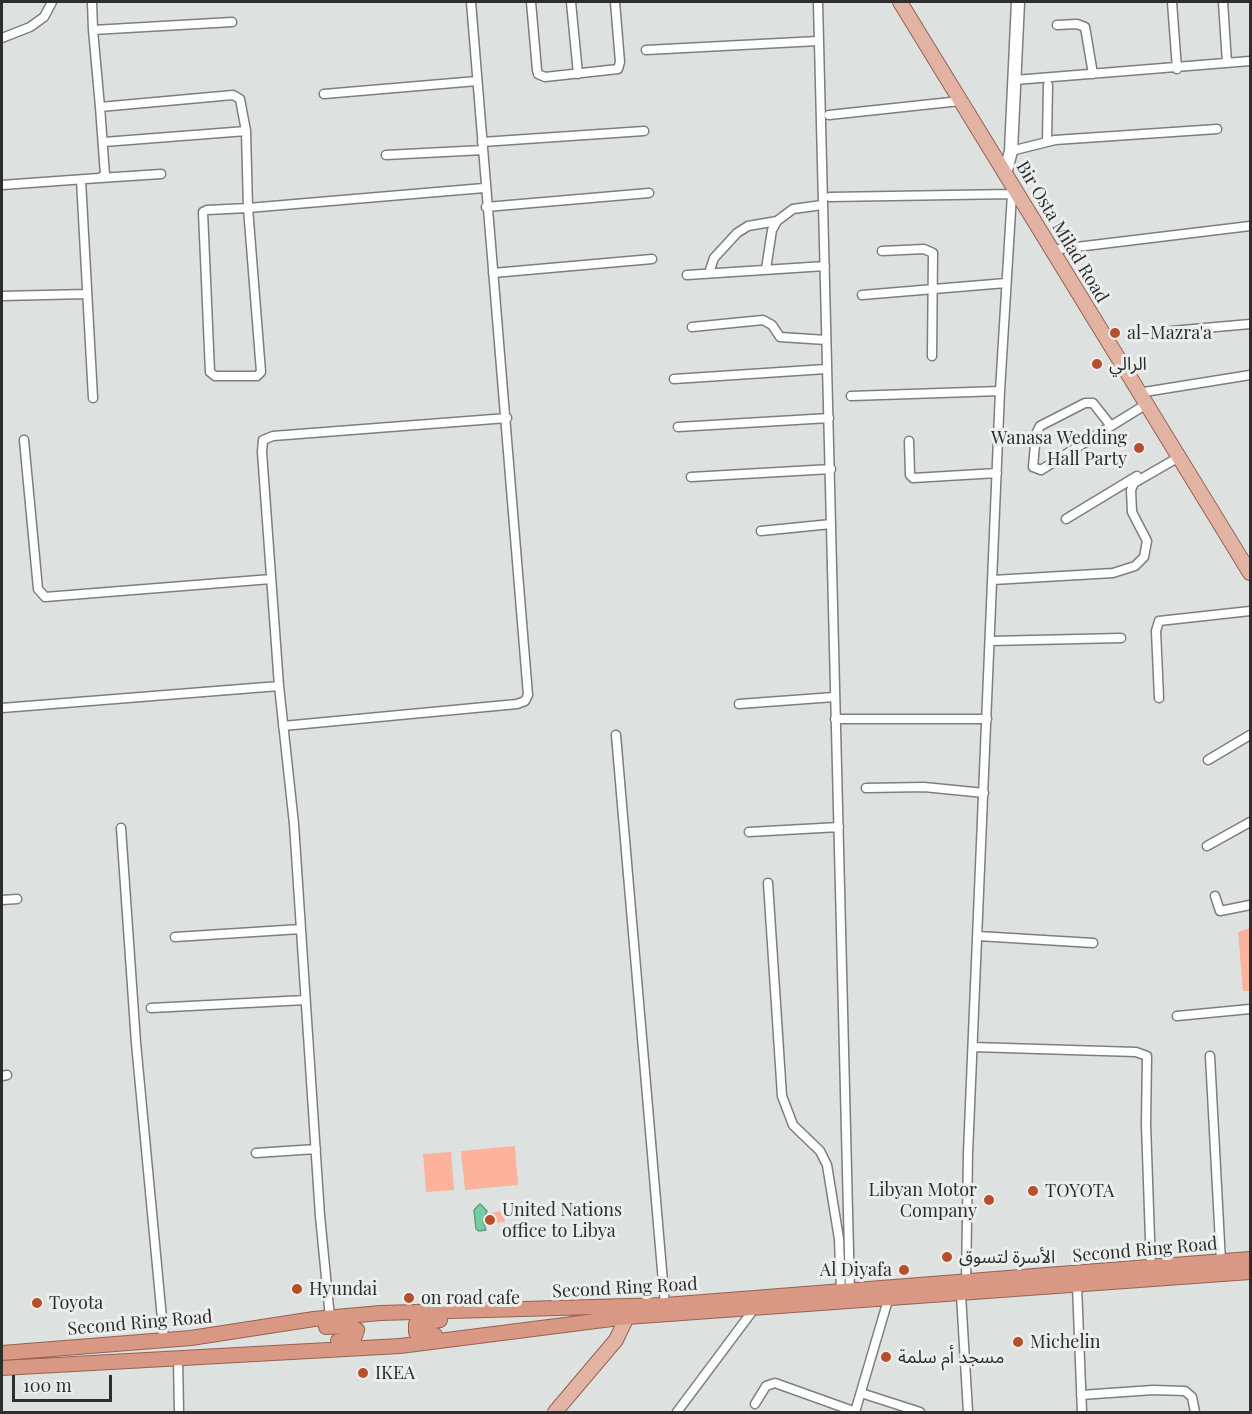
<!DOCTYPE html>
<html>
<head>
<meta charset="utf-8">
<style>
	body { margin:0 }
	#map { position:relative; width:1252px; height:1414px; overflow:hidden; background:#dde1df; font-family:"Playfair Display",serif }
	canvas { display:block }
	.frame { position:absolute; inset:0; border:3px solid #2d2e2d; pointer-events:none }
	.scale { position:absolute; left:12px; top:1375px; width:100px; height:27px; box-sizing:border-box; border:3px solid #2d2e2d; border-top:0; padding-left:8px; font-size:18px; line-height:21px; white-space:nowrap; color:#2d2e2d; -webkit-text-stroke:4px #ebeeec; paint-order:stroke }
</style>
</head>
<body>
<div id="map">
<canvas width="1252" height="1414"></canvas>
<div class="frame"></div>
<div class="scale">100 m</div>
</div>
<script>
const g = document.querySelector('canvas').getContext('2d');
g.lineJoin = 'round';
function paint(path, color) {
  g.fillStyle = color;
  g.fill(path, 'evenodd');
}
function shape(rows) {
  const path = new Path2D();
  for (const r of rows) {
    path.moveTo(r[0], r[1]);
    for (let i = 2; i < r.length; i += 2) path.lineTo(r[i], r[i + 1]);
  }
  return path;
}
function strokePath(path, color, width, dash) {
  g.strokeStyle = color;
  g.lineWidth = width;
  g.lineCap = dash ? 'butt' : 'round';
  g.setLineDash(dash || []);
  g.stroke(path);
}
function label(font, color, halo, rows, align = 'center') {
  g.font = font + ' "Playfair Display","Noto Sans Arabic",serif';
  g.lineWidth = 6;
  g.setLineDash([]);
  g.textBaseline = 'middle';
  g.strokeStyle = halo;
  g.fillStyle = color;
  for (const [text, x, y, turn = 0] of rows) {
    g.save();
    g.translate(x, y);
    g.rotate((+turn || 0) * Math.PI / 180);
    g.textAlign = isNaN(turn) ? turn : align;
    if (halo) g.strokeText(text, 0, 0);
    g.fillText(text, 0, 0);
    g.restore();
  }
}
paint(shape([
	[1250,928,1250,991,1243,991,1238,932],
	[515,1146,518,1185,465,1190,461,1151],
	[451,1152,454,1190,426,1192,423,1154],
	[504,1211,505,1222,490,1223,489,1213]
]), '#fdb39b');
const water = shape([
	[480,1204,487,1211,483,1221,486,1230,479,1231,476,1229,474,1210,480,1204]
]);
paint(water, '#75cea3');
strokePath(water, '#5f9e80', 1.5);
const minor = shape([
	[92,2,93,30],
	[531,2,537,70,538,74,545,77,618,69,620,62,615,2],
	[571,2,578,74],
	[818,2,850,1291],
	[1172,2,1177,69],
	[1223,2,1227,63],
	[1057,25,1077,24,1085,27,1093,74],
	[2,38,30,27,44,17,52,2],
	[646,50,818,41],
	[1015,80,1250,61],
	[324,94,477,81],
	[100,107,93,30,232,22],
	[829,115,960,101],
	[1047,141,1048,85],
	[104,142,246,131],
	[482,142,644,131],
	[1011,151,1055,140,1217,129],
	[386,155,483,150],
	[100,178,161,174],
	[81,180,93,398],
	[2,185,99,178,105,175,100,107,233,95,240,99,246,131,248,208,261,372,257,376,215,376,210,372,203,212,207,210,248,208,484,188],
	[830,197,1012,194],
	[486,207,649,193],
	[1052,250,1250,226],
	[882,251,924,249,933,253,932,356],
	[766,269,772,230,777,221,793,209,822,205],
	[493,273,652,259],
	[709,273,714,258,737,233,748,226,777,221],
	[687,275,825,266],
	[862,295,1006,283],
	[2,296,87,294],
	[692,327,763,320,772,325,780,337,826,340],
	[1171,331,1250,324],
	[674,379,826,369],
	[1138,393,1250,375],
	[851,396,1000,391],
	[1111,426,1093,403,1085,403,1040,426,1036,434,1033,467,1041,470,1111,426,1145,405],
	[678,427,829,418],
	[24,440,38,589,45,597,271,579],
	[909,441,910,475,913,478,997,473],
	[691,477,831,469],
	[1066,519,1137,476],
	[761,531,831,524],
	[993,580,1113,573,1135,566,1144,557,1147,541,1132,512,1131,490,1134,483,1179,457],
	[990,641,1121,638],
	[279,686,262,452,263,440,273,436,507,418],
	[1159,698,1156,631,1159,621,1250,611],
	[739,704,834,697],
	[2,708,279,686,294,824,320,1216,330,1318],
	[835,719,987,719],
	[283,726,517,704,525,701,528,695,471,2],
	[616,735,665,1305],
	[1208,760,1250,735],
	[866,788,924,787,984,793],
	[121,828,136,1043,164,1340],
	[749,832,839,827],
	[1207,846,1250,822],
	[768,883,782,1096,793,1125,820,1151,827,1165,839,1239,841,1292],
	[1215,896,1220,911,1250,905],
	[2,900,17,899],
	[978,936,1093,943],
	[175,937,301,929],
	[151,1008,305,1000],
	[1177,1016,1250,1009],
	[973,1047,1136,1052,1147,1056,1146,1124,1151,1268],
	[1210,1056,1221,1262],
	[2,1076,7,1075],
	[256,1153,316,1149],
	[966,1283,968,1153,1000,391,1012,194,1015,190],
	[1077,1286,1082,1412],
	[961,1295,968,1412],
	[178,1358,179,1412],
	[861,1393,920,1412],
	[1081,1395,1153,1390,1185,1391,1192,1397,1195,1412],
	[755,1404,766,1386,775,1383,856,1412],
	[677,1412,754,1309],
	[855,1412,888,1300]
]);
const secondary = shape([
	[1005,174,1011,151,1018,2]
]);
const primary = shape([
	[900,2,1250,573],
	[555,1412,616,1340,627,1317]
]);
const trunk = shape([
	[326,1327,351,1326,357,1330,354,1339,338,1341],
	[435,1335,419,1334,416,1332,416,1324,440,1320],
	[2,1353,191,1338,314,1319,380,1313,665,1305,1250,1259],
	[2,1368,400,1346,627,1317,1250,1272]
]);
strokePath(minor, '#7c7f7e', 11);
strokePath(secondary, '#7c7f7e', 15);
strokePath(primary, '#966251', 16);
strokePath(trunk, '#966251', 16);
strokePath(minor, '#fff', 8);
strokePath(secondary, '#fff', 12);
strokePath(primary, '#e2b2a2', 14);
strokePath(trunk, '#d89883', 14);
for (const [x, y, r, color] of [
	[1115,333,6,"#b64f2a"],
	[1097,364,6,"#b64f2a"],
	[1139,448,6,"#b64f2a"],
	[1033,1191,6,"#b64f2a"],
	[989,1200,6,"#b64f2a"],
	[490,1220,6,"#b64f2a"],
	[947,1257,6,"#b64f2a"],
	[904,1270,6,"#b64f2a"],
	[297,1289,6,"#b64f2a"],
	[409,1298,6,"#b64f2a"],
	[37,1303,6,"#b64f2a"],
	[1018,1342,6,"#b64f2a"],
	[886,1357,6,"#b64f2a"],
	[363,1373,6,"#b64f2a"]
]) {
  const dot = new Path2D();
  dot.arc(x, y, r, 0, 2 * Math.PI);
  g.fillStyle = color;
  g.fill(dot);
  strokePath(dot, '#ebeeec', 2);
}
label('18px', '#2d2e2d', '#ebeeec', [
	["Bir Osta Milad Road",1062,232,59],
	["Second Ring Road",1145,1250,-5],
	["Second Ring Road",625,1288,-3],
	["Second Ring Road",140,1323,-5]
]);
label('18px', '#2d2e2d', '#ebeeec', [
	["al-Mazra'a",1127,333],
	["الرالي",1109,364],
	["Wanasa Wedding",1127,438,"right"],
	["Hall Party",1127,459,"right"],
	["Libyan Motor",977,1190,"right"],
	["Company",977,1211,"right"],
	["TOYOTA",1045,1191],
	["United Nations",502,1210],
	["office to Libya",502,1231],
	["الأسرة لتسوق",959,1257],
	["Al Diyafa",892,1270,"right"],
	["Hyundai",309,1289],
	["on road cafe",421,1298],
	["Toyota",49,1303],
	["Michelin",1030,1342],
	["مسجد أم سلمة",898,1357],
	["IKEA",375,1373]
], 'left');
</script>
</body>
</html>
